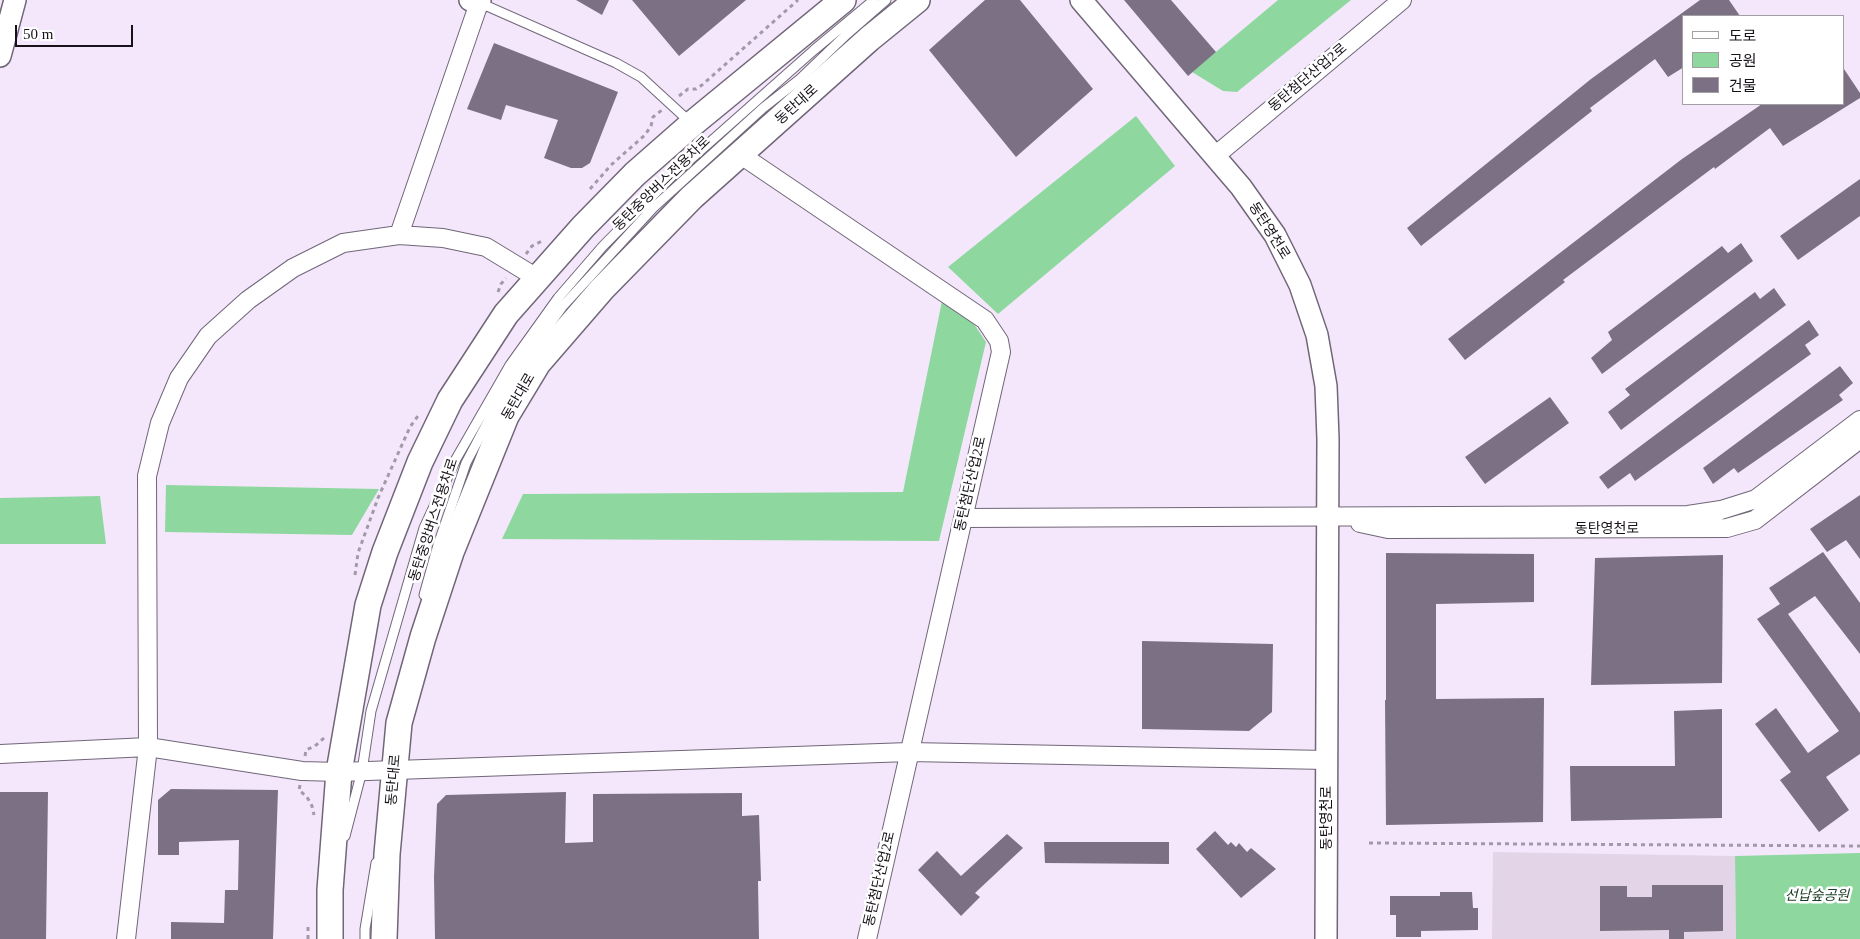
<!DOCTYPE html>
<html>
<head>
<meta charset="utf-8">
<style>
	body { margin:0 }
	#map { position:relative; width:1860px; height:939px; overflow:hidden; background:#f4e7fc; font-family:"Times New Roman","Noto Sans KR",serif }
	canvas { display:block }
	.legend { position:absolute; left:1682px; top:15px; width:162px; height:90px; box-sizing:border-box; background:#fff; border:1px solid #a2a0a3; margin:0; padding:6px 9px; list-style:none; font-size:15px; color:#171219 }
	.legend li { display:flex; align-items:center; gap:10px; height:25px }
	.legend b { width:25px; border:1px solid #a2a0a3 }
	.scale { position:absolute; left:15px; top:25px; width:118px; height:22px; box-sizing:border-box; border:2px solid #171219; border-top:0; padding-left:6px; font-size:15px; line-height:18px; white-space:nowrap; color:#171219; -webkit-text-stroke:4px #fff; paint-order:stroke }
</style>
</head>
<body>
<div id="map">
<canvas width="1860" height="939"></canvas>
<ul class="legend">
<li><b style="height:6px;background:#fff"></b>도로</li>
<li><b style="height:14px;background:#8ed89f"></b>공원</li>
<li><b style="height:14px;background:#7c7184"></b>건물</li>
</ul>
<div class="scale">50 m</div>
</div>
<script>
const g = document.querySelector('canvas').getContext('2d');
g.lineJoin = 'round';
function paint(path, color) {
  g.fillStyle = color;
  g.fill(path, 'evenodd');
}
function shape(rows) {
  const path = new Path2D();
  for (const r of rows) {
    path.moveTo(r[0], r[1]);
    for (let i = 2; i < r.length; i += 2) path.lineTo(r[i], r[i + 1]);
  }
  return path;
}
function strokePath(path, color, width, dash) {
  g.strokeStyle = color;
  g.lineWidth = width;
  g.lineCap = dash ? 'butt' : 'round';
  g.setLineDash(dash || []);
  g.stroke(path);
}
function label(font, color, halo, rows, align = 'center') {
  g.font = font + ' "Times New Roman","Noto Sans KR",serif';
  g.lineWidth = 5;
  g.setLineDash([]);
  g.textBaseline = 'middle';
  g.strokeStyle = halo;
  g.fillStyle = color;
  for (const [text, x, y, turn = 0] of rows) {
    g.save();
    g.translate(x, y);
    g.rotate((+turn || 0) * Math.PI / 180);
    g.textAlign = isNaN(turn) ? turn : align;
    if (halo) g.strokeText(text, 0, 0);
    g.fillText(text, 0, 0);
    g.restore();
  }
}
paint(shape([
	[1493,852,1735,856,1736,939,1492,939]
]), '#e3d5e7');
paint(shape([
	[1278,0,1351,0,1237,92,1223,91,1192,72],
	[1136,116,1175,166,998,314,948,267],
	[942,301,966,312,986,342,939,541,502,539,523,494,903,492],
	[166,485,379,489,352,535,165,532],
	[100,496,106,544,0,544,0,498],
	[1860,853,1860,939,1736,939,1735,856]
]), '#8ed89f');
paint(shape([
	[576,0,609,0,602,15],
	[632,0,746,0,679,56],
	[985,0,1020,0,1093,89,1016,157,929,50],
	[1124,0,1171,0,1216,52,1188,76],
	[1700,0,1729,0,1740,16,1684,16,1684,67,1668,77,1655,59,1590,108,1592,111,1421,246,1407,228,1591,79],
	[494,43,618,92,590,163,582,168,571,168,544,158,558,120,506,105,501,120,467,109],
	[1844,69,1860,93,1860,98,1783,146,1770,128,1715,169,1714,167,1563,280,1565,282,1465,360,1448,339,1682,159,1762,104,1844,104],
	[1860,179,1860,216,1798,260,1780,236],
	[1741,243,1753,261,1602,374,1591,358,1612,340,1608,332,1722,246,1728,253],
	[1774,288,1786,305,1621,430,1608,412,1630,395,1625,389,1755,292,1760,299],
	[1809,320,1819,335,1805,345,1811,354,1635,481,1630,473,1608,489,1599,477],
	[1840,366,1853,383,1839,395,1843,400,1738,473,1734,468,1713,484,1703,468],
	[1550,397,1569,423,1485,484,1465,457],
	[1860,495,1860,559,1846,540,1827,552,1810,529],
	[1823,552,1860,603,1860,654,1815,596,1788,614,1860,713,1860,754,1826,777,1849,810,1819,832,1780,780,1791,772,1755,724,1776,708,1808,753,1839,731,1757,619,1780,604,1769,588],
	[1386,553,1534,554,1534,602,1436,604,1436,699,1544,698,1543,822,1386,825,1385,700,1386,700],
	[1723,555,1722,683,1591,685,1595,558],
	[1142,641,1273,644,1272,712,1249,731,1142,729],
	[1722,709,1722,818,1571,821,1570,766,1675,766,1674,711],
	[171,789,278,790,273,939,171,939,171,922,224,923,225,890,238,890,239,840,179,842,179,855,158,855,158,800],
	[0,792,48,792,46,939,0,939],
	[566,792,565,843,593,842,593,794,742,793,742,816,759,815,761,881,758,881,759,939,435,939,434,877,437,804,446,795],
	[1215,831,1228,845,1231,842,1236,847,1239,843,1247,852,1251,848,1276,869,1241,898,1196,849],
	[1007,834,1023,848,975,893,980,897,961,916,918,870,937,851,961,876],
	[1044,842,1169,842,1169,864,1045,863],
	[1652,885,1723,885,1723,931,1684,932,1684,939,1669,939,1669,930,1600,931,1600,886,1627,886,1627,897,1652,897],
	[1440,892,1472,892,1473,908,1478,908,1478,930,1421,931,1421,937,1396,937,1396,915,1390,915,1390,896,1440,896]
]), '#7c7184');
const service = shape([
	[480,3,616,63,641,77,690,122],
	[424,595,438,545,466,463,511,378,562,307,653,208,763,108,800,79,847,34,886,0],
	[345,836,362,771,371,711,424,528,456,459,510,365,558,298,603,246,674,174,814,50,874,0],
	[365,939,365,929,376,863]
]);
const minor = shape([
	[479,3,399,235,443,238,486,247,537,278],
	[741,155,985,320,999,341,1001,352,867,939],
	[1215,156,1402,0],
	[964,518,1688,515,1721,510,1756,499,1860,420],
	[1360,523,1388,529,1727,528,1755,520,1860,439],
	[0,754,148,747,302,771,339,772,909,752,1327,760],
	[126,939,148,747,147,476,160,423,179,378,208,336,248,300,293,268,343,243,399,235]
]);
const tertiary = shape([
	[470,0,479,3,480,0],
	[1081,0,1241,187,1275,235,1300,285,1317,335,1326,386,1328,439,1326,939],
	[0,56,15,0]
]);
const secondary = shape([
	[330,939,330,890,339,772,368,605,385,552,420,462,450,400,506,314,583,227,635,174,692,124,843,0],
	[384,939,387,854,399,723,423,637,451,552,506,416,538,363,602,289,692,197,869,39,917,0]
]);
strokePath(service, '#706678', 11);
strokePath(minor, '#706678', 20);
strokePath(tertiary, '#706678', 24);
strokePath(secondary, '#706678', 28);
strokePath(shape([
	[679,96,688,89,696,89,702,85,798,0],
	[590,189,611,165,645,135,651,126,653,117,662,110],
	[526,254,532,246,544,240],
	[498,292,501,284,506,278],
	[355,575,358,553,378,498,410,427,420,413],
	[305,756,306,750,315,746,324,738],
	[300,785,299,790,307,797,312,806,314,815],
	[1369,843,1860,846],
	[308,939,308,924]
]), '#a399a9', 3, [4, 4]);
strokePath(service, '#fff', 9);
strokePath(minor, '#fff', 18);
strokePath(tertiary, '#fff', 21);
strokePath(secondary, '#fff', 25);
label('14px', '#171219', '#fff', [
	["동탄첨단산업2로",1308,78,-40],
	["동탄대로",797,105,-42],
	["동탄중앙버스전용차로",662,184,-44],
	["동탄영천로",1269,231,58],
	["동탄대로",519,397,-60],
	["동탄첨단산업2로",971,484,-77],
	["동탄중앙버스전용차로",434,520,-72],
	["동탄영천로",1607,529],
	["동탄대로",394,780,-85],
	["동탄영천로",1327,818,-90],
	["동탄첨단산업2로",880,879,-77]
]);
label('italic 14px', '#193c23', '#fff', [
	["선납숲공원",1817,896]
]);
</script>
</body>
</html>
